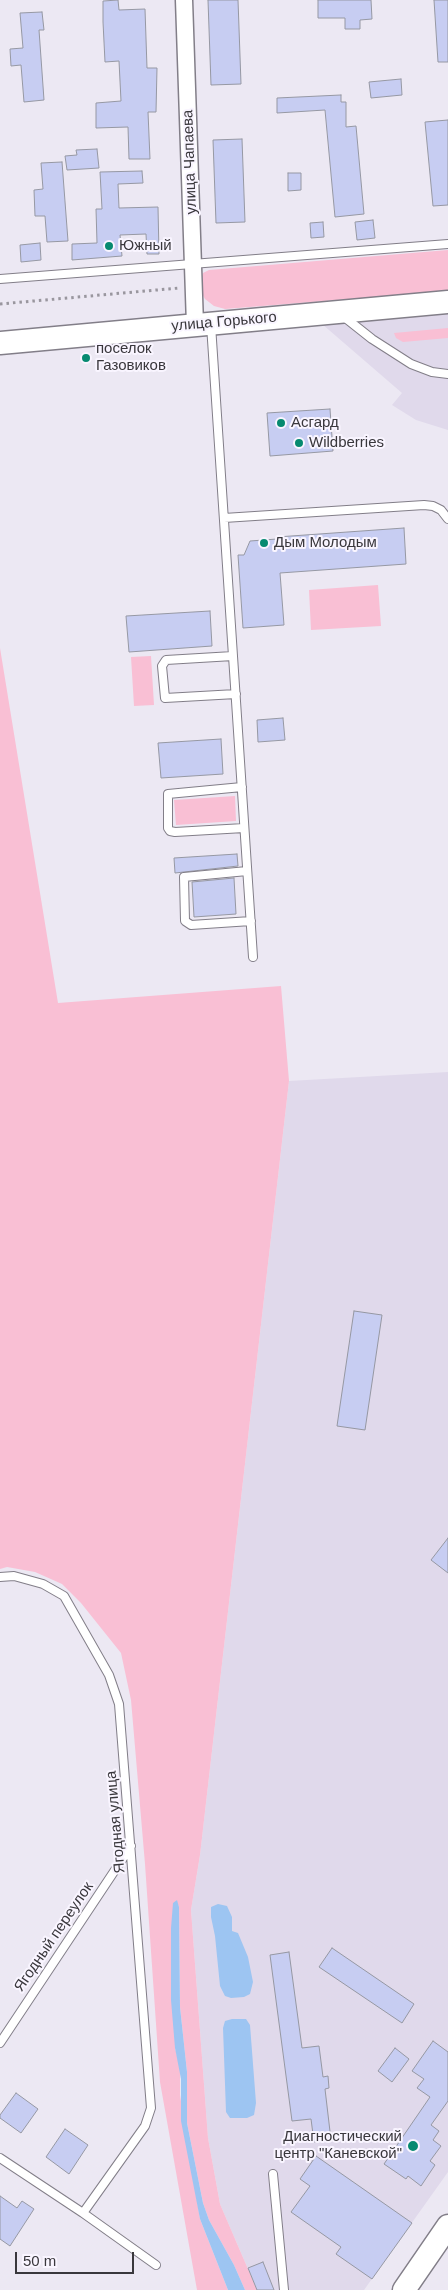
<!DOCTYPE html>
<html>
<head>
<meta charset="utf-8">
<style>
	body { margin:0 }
	#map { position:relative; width:448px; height:2290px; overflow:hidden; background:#ece8f3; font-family:Arial,sans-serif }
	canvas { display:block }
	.scale { position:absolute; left:15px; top:2252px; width:119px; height:22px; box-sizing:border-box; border:2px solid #39373c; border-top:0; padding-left:6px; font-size:15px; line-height:18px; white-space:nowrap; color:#39373c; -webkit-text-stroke:4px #f9f5ff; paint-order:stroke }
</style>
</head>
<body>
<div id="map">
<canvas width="448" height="2290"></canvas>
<div class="scale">50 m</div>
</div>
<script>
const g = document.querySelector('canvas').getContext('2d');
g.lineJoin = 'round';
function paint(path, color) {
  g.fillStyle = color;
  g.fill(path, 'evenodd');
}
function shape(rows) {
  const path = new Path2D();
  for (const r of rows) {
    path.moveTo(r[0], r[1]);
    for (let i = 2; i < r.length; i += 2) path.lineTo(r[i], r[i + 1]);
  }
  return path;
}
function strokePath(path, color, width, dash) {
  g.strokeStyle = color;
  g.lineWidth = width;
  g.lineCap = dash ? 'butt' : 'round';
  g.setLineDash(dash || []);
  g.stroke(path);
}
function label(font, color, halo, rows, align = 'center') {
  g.font = font + ' Arial,sans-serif';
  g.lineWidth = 4;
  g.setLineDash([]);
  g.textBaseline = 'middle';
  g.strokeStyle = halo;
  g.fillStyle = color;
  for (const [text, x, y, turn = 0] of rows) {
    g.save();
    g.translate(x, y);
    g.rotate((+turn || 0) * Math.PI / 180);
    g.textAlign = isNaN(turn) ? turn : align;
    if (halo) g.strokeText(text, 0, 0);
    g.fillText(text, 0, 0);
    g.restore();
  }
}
paint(shape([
	[448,312,448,430,416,420,392,405,402,393,322,324],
	[448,1072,448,2172,364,2290,257,2290,220,2204,208,2138,191,1910,200,1855,289,1081]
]), '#e0d9eb');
paint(shape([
	[448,250,448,291,225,309,214,306,205,299,201,292,201,279,203,273,209,270],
	[448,328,448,338,403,342,396,338,394,333],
	[378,585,381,626,311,630,309,590],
	[0,648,58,1003,281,986,289,1081,200,1855,191,1910,208,2138,220,2204,257,2290,245,2290,234,2265,209,2220,203,2203,187,2123,187,2072,180,2007,179,1907,176,1900,175,2048,180,2067,180,2095,200,2219,228,2290,197,2290,160,2082,145,1864,131,1700,121,1653,81,1603,62,1584,35,1572,7,1567,0,1569],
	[151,656,154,705,134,706,131,657],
	[235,796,236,821,176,825,174,800]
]), '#f9bfd4');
paint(shape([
	[177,1900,179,1907,180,2007,187,2072,187,2123,203,2203,209,2220,234,2265,245,2290,228,2290,200,2219,181,2121,181,2079,175,2048,171,2000,171,1928,173,1903],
	[218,1904,227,1906,232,1917,232,1931,238,1933,248,1957,253,1982,250,1994,244,1997,231,1998,225,1996,220,1986,215,1936,211,1917,211,1907],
	[232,2019,246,2019,250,2025,256,2103,254,2115,247,2118,230,2118,226,2112,223,2028,225,2021]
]), '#9dc5f2');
const building = shape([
	[118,0,119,10,145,9,147,68,157,68,156,112,148,112,150,159,129,159,128,127,96,128,96,103,121,101,119,61,105,62,103,22,103,1,118,0],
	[208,0,238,0,241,84,211,85,208,0],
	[318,0,371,0,372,19,360,20,360,29,345,29,345,18,318,18,318,0],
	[434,0,448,0,448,62,438,62,434,0],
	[42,12,44,30,39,30,44,100,24,102,21,65,11,66,10,49,23,48,20,13,42,12],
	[401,79,402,95,371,98,369,82,401,79],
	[341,95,341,102,346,102,346,127,356,126,364,214,335,217,325,110,277,113,277,98,341,95],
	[448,120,448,205,433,206,425,122,448,120],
	[242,139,245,222,216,223,213,140,242,139],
	[97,149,99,168,67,170,65,156,77,155,76,150,97,149],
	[62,162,68,241,47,242,45,216,35,216,34,190,43,189,41,163,62,162],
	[142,171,143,183,118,184,119,208,158,207,159,254,147,254,146,234,120,235,122,256,72,260,72,244,97,243,96,209,102,209,100,172,142,171],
	[288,173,301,173,301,190,288,191,288,173],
	[373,220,375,238,357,240,355,222,373,220],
	[323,222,324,237,311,238,310,223,323,222],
	[40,243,41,260,21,262,20,245,40,243],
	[330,409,333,451,270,456,267,413,330,409],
	[404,528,406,564,280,573,284,625,243,628,238,555,244,555,250,541,277,539,277,537,404,528],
	[210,611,212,646,129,652,126,616,210,611],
	[283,718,285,740,258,742,257,720,283,718],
	[221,739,223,774,161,778,158,743,221,739],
	[237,854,238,866,175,873,174,858,237,854],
	[234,878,236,914,194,917,192,882,234,878],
	[354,1311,382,1315,365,1430,337,1426,354,1311],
	[448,1538,448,1573,431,1560,448,1538],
	[332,1948,414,2004,402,2023,319,1967,332,1948],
	[289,1952,302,2048,319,2046,323,2077,328,2076,329,2088,325,2089,331,2140,314,2142,311,2119,292,2121,270,1955,289,1952],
	[433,2041,448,2052,448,2101,431,2125,439,2131,433,2140,441,2146,430,2161,435,2165,421,2186,408,2176,406,2179,384,2164,430,2097,417,2088,424,2079,412,2071,433,2041],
	[395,2048,409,2059,392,2082,378,2071,395,2048],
	[16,2093,38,2109,21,2133,0,2118,0,2115,16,2093],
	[65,2129,88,2145,69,2174,46,2157,65,2129],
	[316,2156,412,2223,372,2279,336,2254,341,2247,291,2212,310,2186,300,2179,316,2156],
	[0,2196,17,2208,22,2201,34,2209,10,2246,0,2239,0,2196],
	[263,2262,274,2290,257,2290,248,2268,263,2262]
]);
paint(building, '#c7cdf2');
strokePath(building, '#9698a3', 1);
const lane = shape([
	[0,279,448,244],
	[343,316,372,339,411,364,432,372,448,374],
	[211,325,253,957],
	[224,518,424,505,433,506,441,510,448,519],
	[233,656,166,660,162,666,165,698,236,694],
	[242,787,168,794,168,828,170,831,175,832,244,828],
	[247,871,184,877,185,921,191,925,251,921],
	[0,1577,14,1576,43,1584,64,1596,109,1675,119,1704,151,2108,145,2126,83,2213],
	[0,2043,131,1846],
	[0,2158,83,2213,156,2265],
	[273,2174,284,2290]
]);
const street = shape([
	[184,0,195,325]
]);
const secondary = shape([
	[0,343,448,302],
	[404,2290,448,2226]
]);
strokePath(lane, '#827e88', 10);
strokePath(street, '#827e88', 19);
strokePath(secondary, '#827e88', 25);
strokePath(shape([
	[0,304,179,288]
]), '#99969e', 3, [2.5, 4]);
strokePath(lane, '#fff', 8);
strokePath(street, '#fff', 16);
strokePath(secondary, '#fff', 22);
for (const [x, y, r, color] of [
	[109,246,5,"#068a70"],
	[86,358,5,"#068a70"],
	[281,423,5,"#068a70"],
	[299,443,5,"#068a70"],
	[264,543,5,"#068a70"],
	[413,2146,6,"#068a70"]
]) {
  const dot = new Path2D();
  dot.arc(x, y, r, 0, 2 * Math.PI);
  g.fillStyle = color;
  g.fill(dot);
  strokePath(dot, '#f9f5ff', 2);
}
label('15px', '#39373c', '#f9f5ff', [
	["улица Чапаева",190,162,-92],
	["улица Горького",224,322,-5],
	["Ягодная улица",116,1822,-95],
	["Ягодный переулок",54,1937,-56]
]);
label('15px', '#39373c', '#f9f5ff', [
	["Южный",119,246],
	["поселок",96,349],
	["Газовиков",96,366],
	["Асгард",291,423],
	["Wildberries",309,443],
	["Дым Молодым",274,543],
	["Диагностический",402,2137,"right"],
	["центр \"Каневской\"",402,2154,"right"]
], 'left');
</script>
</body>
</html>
